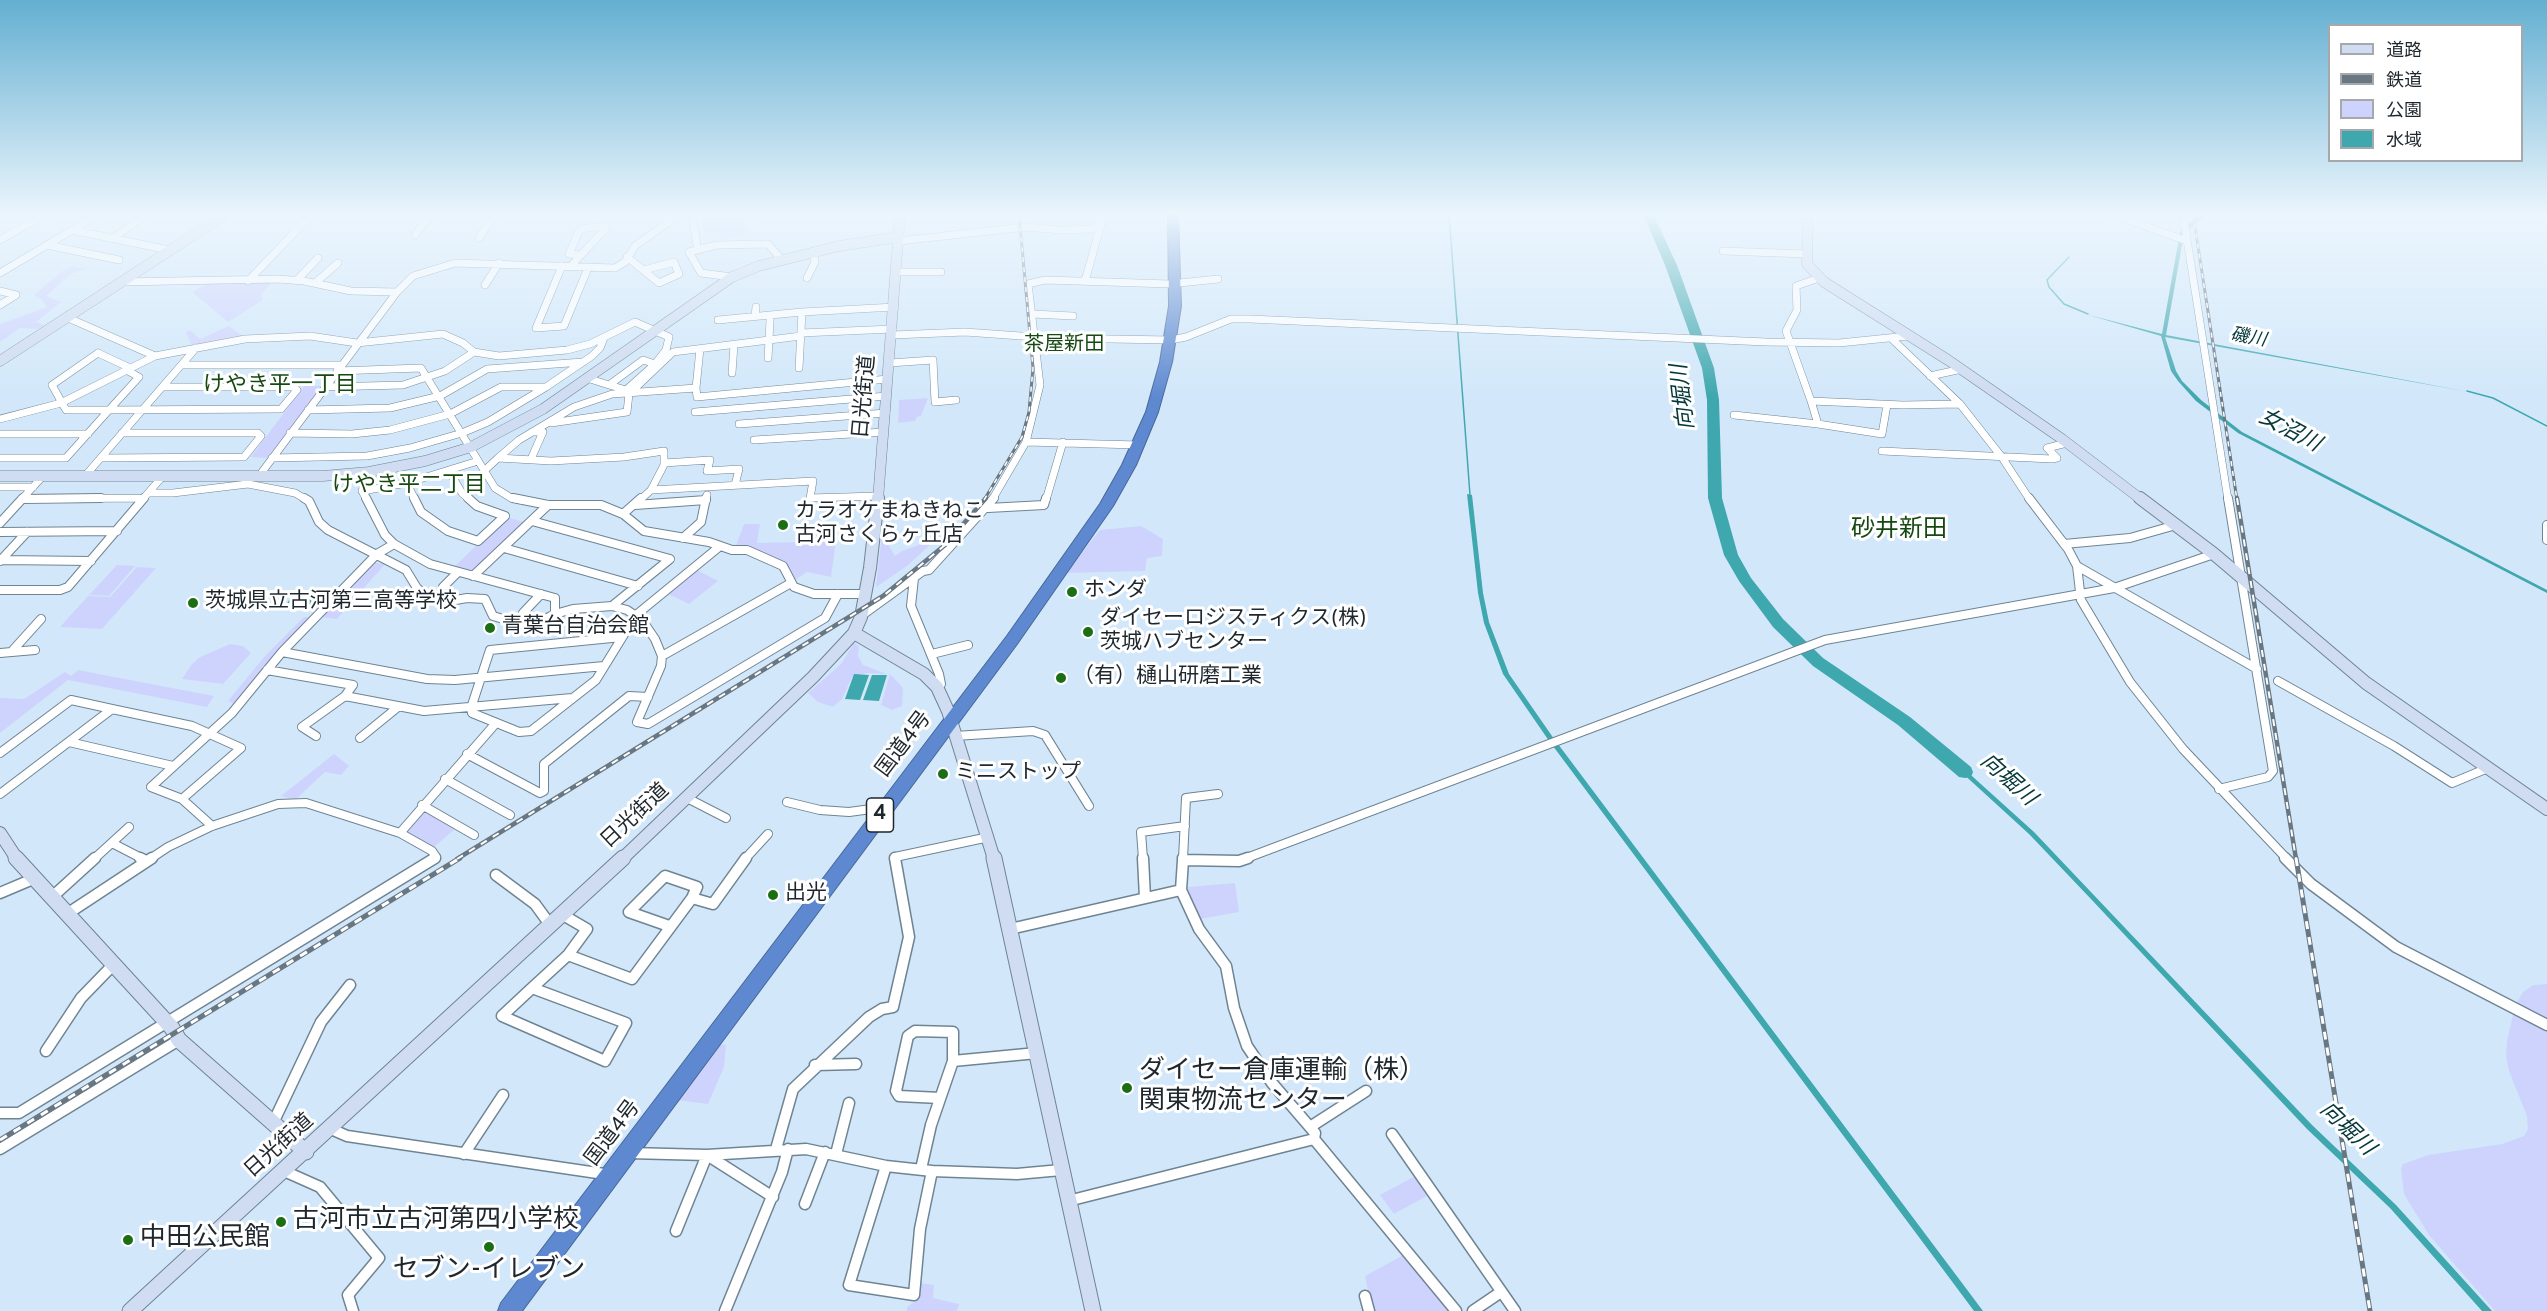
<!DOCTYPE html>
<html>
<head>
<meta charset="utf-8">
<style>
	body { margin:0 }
	#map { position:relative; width:2547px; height:1311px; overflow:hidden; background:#d2e8fa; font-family:Overpass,"Noto Sans JP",sans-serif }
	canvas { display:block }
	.legend { position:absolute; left:2328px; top:24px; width:195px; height:138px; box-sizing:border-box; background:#fff; border:2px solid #a5a9ab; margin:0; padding:8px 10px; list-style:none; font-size:18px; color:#1e272d }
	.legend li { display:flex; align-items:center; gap:12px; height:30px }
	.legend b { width:30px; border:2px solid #a5a9ab }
</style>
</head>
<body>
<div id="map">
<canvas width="2547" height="1311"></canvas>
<ul class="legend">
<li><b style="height:8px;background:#cfdcf1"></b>道路</li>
<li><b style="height:8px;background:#697782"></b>鉄道</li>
<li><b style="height:16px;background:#ced3fe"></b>公園</li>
<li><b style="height:16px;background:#3fa7ae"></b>水域</li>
</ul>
</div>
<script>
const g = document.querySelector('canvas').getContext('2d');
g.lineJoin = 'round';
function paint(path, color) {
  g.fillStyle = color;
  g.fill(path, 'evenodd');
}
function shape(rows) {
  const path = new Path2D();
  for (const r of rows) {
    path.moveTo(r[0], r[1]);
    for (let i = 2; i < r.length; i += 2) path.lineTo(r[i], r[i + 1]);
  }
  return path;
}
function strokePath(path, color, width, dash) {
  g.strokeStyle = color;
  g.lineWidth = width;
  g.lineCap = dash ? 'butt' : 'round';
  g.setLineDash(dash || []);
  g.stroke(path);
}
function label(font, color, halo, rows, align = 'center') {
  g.font = font + ' Overpass,"Noto Sans JP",sans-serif';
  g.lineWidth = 6;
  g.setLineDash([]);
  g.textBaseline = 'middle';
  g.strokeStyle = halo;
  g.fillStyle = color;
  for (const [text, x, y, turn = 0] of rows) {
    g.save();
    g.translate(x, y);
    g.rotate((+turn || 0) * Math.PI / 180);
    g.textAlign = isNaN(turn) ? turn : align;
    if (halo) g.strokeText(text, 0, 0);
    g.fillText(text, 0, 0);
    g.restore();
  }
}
paint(shape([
	[722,214,756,215,755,218,748,219,744,223,751,233,724,240,716,233,705,233,701,219],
	[72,266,86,269,72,273,46,296,61,302,36,322,44,325,38,329,20,328,0,342,0,324,47,307,42,300,34,295,62,271],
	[274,280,261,295,263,300,228,322,192,292,207,284],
	[229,326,244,337,192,347,186,332,190,330,200,339],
	[304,386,323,386,267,458,251,457],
	[928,398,921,416,917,417,915,421,898,423,899,400],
	[506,517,524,522,472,572,454,567],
	[744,524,760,524,757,543,836,541,831,577,807,572,795,580,785,562,751,548,736,546],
	[1141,526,1163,539,1162,556,1147,558,1145,571,1066,573,1100,530],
	[882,534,895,556,902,551,924,543,930,545,907,566,876,587],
	[371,562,385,564,337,619,322,617],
	[117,565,135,566,109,596,89,595],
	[137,567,156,568,102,629,60,627,88,596,110,597],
	[695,569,718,581,689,604,666,593],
	[304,617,315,618,235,705,228,701,265,656],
	[854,643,859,646,858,656,863,665,887,674,866,673,852,677,842,699,833,707,818,702,808,693,841,664],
	[230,644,243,646,251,653,223,684,182,679,192,664,200,657],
	[78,670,214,696,207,707,68,680,0,733,0,698,24,699,65,672,71,676],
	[890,674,903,688,902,706,892,710,881,705],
	[334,754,349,766,341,775,325,772,295,800,281,796],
	[422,808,456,828,433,848,402,832],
	[1235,883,1239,912,1200,919,1188,897,1187,887],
	[2547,984,2547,1311,2495,1311,2429,1235,2404,1194,2401,1169,2403,1164,2428,1155,2502,1144,2524,1136,2528,1129,2527,1116,2509,1071,2506,1056,2507,1041,2515,1006,2523,992,2533,985],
	[717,1044,726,1045,724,1067,708,1104,676,1100],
	[1421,1173,1434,1192,1394,1214,1380,1195],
	[1409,1252,1456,1311,1372,1311,1365,1276],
	[920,1283,934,1285,933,1298,959,1304,957,1311,907,1311,907,1307,920,1298]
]), '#ced3fe');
paint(shape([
	[2199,214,2207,214,2184,234,2166,335,2469,392,2165,337,2176,371,2182,381,2201,400,2242,432,2547,590,2547,593,2238,433,2196,401,2178,381,2171,371,2161,336,2085,314,2162,334,2180,232],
	[1467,494,1472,495,1483,593,1489,622,1509,674,1552,736,1983,1311,1974,1311,1547,738,1503,674,1484,623,1478,593],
	[292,595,322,595,314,608,284,609],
	[854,674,869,675,860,700,845,699],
	[872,675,887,675,879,701,863,700],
	[1952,758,2034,832,2312,1125,2396,1205,2492,1311,2482,1311,2390,1208,2307,1129,2090,898,2029,834,1948,760]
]), '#3fa7ae');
strokePath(shape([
	[1449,214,1470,495],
	[2069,257,2047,280,2049,287,2064,304,2088,314],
	[2467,391,2493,398,2547,426]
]), '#3fa7ae', 1.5);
paint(shape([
	[1643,214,1653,214,1677,265,1714,368,1719,400,1722,498,1738,555,1751,578,1783,619,1823,658,1910,717,1971,767,1973,772,1971,777,1965,778,1959,777,1898,725,1813,666,1773,627,1739,581,1724,555,1708,498,1707,400,1702,368,1665,265,1643,214]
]), '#3fa7ae');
const streetFar2 = shape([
	[692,214,697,245],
	[2111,214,2187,241],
	[2183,214,2228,500],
	[603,226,606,228,581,255,569,254,580,229,603,226],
	[72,230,169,250],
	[415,235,431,214],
	[479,238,495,214],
	[112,239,147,214],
	[0,240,46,214],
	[899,241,1025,227,1061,230,1092,229,1098,225],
	[47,245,119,260],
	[1723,251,1807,254],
	[627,257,659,283,679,274,674,262,644,270],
	[562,266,536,328,564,326,588,268],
	[570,267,581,255],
	[897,272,941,272],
	[0,273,99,214],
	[732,277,701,273,689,252,717,245,768,244,782,260],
	[807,278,815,262,813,253],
	[297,280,318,258],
	[248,281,312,214],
	[1085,281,1104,214],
	[121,282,278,279,304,281,351,291,397,292,413,276,455,263,615,268,625,262,635,246,680,214],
	[315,283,338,263],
	[485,285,499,263],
	[0,291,16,295,0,305],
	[802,312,895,307],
	[1033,314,1073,316],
	[755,316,756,307],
	[66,317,155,356],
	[718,320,802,312,799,368],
	[801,333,893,329],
	[893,335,965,332,1049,338,1171,340,1186,337,1231,319,1250,319,1766,342,1839,343,1908,336],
	[1892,339,1960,404,2001,456,2030,500],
	[98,353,128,367,128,371,139,377,109,410,66,410,52,385,98,353],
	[768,358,769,340,801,336],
	[890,363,933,360,935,402,956,400],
	[182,365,342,365],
	[337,371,421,368,495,488,511,498,521,500],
	[732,373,734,345],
	[1930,376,1962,369],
	[587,378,609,385,643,360,655,364],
	[325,387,403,385,445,371,474,352,499,356,567,350,590,344,635,322,669,337,666,350,655,364,626,390,609,385],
	[696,388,700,349],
	[1811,401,1786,331,1797,310,1796,286,1819,278],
	[109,410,281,409,297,390,294,387,163,387],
	[308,410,390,408,440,396,487,369,583,362],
	[695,412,887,396],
	[1734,415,1818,424,1811,401,1903,405,1960,404],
	[0,419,61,403,155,356,245,339,310,336,357,343,443,334,463,343,474,352],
	[551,423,627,412,629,394,673,352,769,340,770,320],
	[739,424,886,413],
	[1818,424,1882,434,1887,405],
	[290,433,352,434,390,430,450,414,501,387,546,387],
	[0,434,88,434],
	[754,440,884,432],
	[1026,442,1040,385,1028,284,1045,280,1170,284,1218,279],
	[1882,451,2052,459,2057,458,2047,448,2067,443],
	[0,458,66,458,109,410],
	[101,458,244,457,261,436,258,433,122,433],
	[272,458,367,456,410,448,462,433,488,422,546,387,592,356,600,348,604,338],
	[531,459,543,432,532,432],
	[664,463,710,460,707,471,739,469,735,485],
	[449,471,462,493,470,500],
	[484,471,498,458],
	[85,476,196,348],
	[259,476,397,292],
	[407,483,415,500],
	[0,487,33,487],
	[651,490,813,481,810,498,878,496],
	[362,491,407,483,478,461],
	[149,493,173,493,248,484,295,493,307,500],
	[22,499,144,498],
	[21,500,43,476],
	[142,500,162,477],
	[367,500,362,491,369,472],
	[640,500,651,490,664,465,664,451,624,457,551,461,498,458,519,440,574,407,612,394,696,388,697,397,888,379],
	[706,500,707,495],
	[992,500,1026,442,1138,445],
	[1046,500,1063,442]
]);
const streetFar1 = shape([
	[304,498,309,501,319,522,328,530,406,570,417,588,426,596,444,602,467,598,485,599,493,616,530,627,555,614],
	[366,498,385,535,394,544,430,564,555,598,555,614,573,609,612,606,670,559,532,521],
	[414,498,421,512,448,531,478,541,505,516,477,506,468,498],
	[513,498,548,505,601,505,623,514,644,531,709,542,732,550,747,550,783,566,794,587,814,594,865,594],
	[2029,498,2068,549,2077,566,2081,600,2130,682,2183,749,2287,859],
	[22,499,101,498],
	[635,505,706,500],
	[988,508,1044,505,1046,498],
	[623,514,641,498],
	[0,523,23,498],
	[2547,525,2547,540],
	[0,532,117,531],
	[683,538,701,522,706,498],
	[2064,544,2130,538,2176,525],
	[504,548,638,586],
	[0,560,91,561],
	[0,561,27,532],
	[2077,566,2257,669],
	[473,576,548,505],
	[914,578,911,606,939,674,941,684,937,687],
	[443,587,458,572],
	[0,590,60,590,68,587,144,498],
	[612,606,627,610,642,620,655,639,662,656,661,666,637,722,648,724,825,618,838,594],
	[523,613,541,594],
	[861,616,923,571,929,570,994,498],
	[622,637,490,650,471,708,472,713,519,732,531,731,596,680,636,615,719,547],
	[13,650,41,619],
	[282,652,377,554,394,544],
	[0,653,35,650],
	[932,654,968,645],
	[662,656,791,583],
	[267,670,353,685,345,696,424,711,572,698],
	[2278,681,2394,746,2452,783,2488,768],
	[316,736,302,727,345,696],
	[955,736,1033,731,1045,735,1089,806],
	[360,738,398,707],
	[69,742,173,766],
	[0,753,71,700,112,709],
	[467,754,540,793,544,791,544,764,629,696,648,697],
	[445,779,510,815],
	[2219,789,2268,777,2273,771,2228,498],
	[0,794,112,709,192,726,241,748,182,799],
	[687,798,726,818],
	[787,802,820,810,849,812,886,807],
	[422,805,474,835],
	[212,826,182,799,151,787,232,713,282,652,427,679,455,680,604,666],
	[400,833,496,723],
	[112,843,143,859],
	[94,859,129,827],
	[150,859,168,847,212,826,278,804,306,803,400,833,432,851,436,857,432,859],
	[745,859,768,834],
	[895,859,895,857,989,837],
	[1143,859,1141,832,1185,826],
	[1183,859,1186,798,1218,794],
	[1244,859,1825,640,2114,588,2214,554]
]);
const street = shape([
	[140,858,146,861],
	[1143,858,1145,898],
	[1248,858,1239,861,1183,860,1181,890,1199,929,1226,966,1234,1008,1247,1046,1272,1083,1315,1133,1314,1139],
	[2285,858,2311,884,2396,947,2547,1025],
	[1183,860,1183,858],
	[496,875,535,904,551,926],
	[0,893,33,879],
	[51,898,95,858],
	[67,914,152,858],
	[563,915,587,929,568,955,632,979,692,898,713,904,746,858],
	[669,926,629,912,665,876,697,887,692,898],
	[1010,929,1181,890],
	[532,988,626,1023,605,1061,502,1016,532,988],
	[532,988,568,955],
	[46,1051,81,998,113,965],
	[953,1061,1037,1053],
	[815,1065,856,1064],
	[0,1113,19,1113,435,858],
	[273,1123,321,1022,350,985],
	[1310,1127,1366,1091],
	[331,1129,347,1136,611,1175],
	[1392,1134,1515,1311],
	[0,1149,179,1040],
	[776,1149,793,1089,869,1017,882,1009,893,1007,909,937,895,858],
	[629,1153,707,1155,806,1149,886,1166,932,1171,1017,1174,1061,1170],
	[464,1154,503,1095],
	[836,1154,849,1103],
	[886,1166,849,1285,914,1295,920,1229,932,1171],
	[921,1169,931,1125,953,1061,953,1032,915,1031,908,1036,896,1091,899,1096,940,1098],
	[284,1171,320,1187,379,1258,348,1295,353,1311],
	[1068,1201,1314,1139,1456,1311],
	[805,1204,825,1152],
	[676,1231,707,1155,773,1197],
	[1365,1296,1369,1311],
	[725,1311,782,1172,788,1149],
	[1473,1311,1501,1292]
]);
const secondaryFar2 = shape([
	[1808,214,1807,264,1824,282,1948,360,2062,439,2142,500],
	[0,361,226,214],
	[0,476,323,476,369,472,425,461,471,447,543,409,732,277,759,266,839,246,899,237],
	[878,500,900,214]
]);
const secondaryFar1 = shape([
	[2140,498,2214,554,2366,683,2547,809],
	[854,633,924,674,937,687,948,711,994,859],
	[0,833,17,859],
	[622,859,813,677,854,633,861,617,870,568,878,498]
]);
const secondary = shape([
	[16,858,172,1028,179,1040,306,1152],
	[994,858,1093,1311],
	[130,1311,623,858]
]);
const highway = shape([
	[1168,214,1178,214,1181,306,1172,362,1158,412,1136,465,1113,506,1017,644,522,1311,498,1311,501,1303,1007,636,1100,504,1122,465,1146,412,1160,362,1169,306,1168,214]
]);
strokePath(streetFar2, '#6f8493', 8);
strokePath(streetFar1, '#6f8493', 10);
strokePath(street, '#6f8493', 13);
strokePath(secondaryFar2, '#6f8493', 11);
strokePath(secondaryFar1, '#6f8493', 14);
strokePath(secondary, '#6f8493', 17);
strokePath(highway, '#486797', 2);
strokePath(streetFar2, '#fff', 7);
strokePath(streetFar1, '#fff', 8);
strokePath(street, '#fff', 10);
strokePath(secondaryFar2, '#cfdcf1', 10);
strokePath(secondaryFar1, '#cfdcf1', 12);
strokePath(secondary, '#cfdcf1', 15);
paint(highway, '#5e89d0');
const railFar2 = shape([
	[2193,214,2237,500],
	[984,500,1022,437,1029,412,1033,368,1019,214]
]);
const railFar1 = shape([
	[2237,498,2296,859],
	[457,859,883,596,945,545,986,498]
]);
const rail = shape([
	[2296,858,2370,1311],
	[0,1140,460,858]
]);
strokePath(railFar2, '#697782', 3);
strokePath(railFar1, '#697782', 4.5);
strokePath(rail, '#697782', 5);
strokePath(railFar2, '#fff', 1.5, [5]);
strokePath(railFar1, '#fff', 2, [7]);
strokePath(rail, '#fff', 3, [8]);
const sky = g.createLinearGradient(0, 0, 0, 397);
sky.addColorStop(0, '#64afd1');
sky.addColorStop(0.54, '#ebf5fd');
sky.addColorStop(1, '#ebf5fd00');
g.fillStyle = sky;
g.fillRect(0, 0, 2547, 397);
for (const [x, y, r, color] of [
	[783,525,6,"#1c6e14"],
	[1072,592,6,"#1c6e14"],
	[193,603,6,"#1c6e14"],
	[490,628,6,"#1c6e14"],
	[1088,632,6,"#1c6e14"],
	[1061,678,6,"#1c6e14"],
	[943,774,6,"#1c6e14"],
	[773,895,6,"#1c6e14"],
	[1127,1088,6,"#1c6e14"],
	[281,1222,6,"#1c6e14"],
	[128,1240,6,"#1c6e14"],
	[489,1247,6,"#1c6e14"]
]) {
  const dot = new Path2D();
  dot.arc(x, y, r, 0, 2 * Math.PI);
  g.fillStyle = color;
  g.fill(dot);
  strokePath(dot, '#fff', 2);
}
label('italic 18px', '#05383a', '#fff', [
	["磯川",2248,339,10]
]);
label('20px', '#164811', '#fff', [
	["茶屋新田",1064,346]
]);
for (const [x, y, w] of [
	[880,815,27]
]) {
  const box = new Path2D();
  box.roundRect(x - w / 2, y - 17, w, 34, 4.5);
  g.fillStyle = '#fff';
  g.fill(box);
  strokePath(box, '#1e272d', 1.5);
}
label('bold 20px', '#1e272d', null, [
	["4",880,815]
]);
label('21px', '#1e272d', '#fff', [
	["日光街道",866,397,-85],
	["国道4号",905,745,-53],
	["日光街道",636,817,-43],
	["国道4号",614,1134,-53],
	["日光街道",280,1147,-42]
]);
label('21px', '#1e272d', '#fff', [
	["カラオケまねきねこ",795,513],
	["古河さくらヶ丘店",795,537],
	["ホンダ",1084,592],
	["茨城県立古河第三高等学校",205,603],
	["ダイセーロジスティクス(株)",1100,620],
	["茨城ハブセンター",1100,644],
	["青葉台自治会館",502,628],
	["（有）樋山研磨工業",1073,678],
	["ミニストップ",955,774],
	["出光",785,895]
], 'left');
label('22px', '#164811', '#fff', [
	["けやき平一丁目",280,387],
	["けやき平二丁目",409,487]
]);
label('italic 22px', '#05383a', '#fff', [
	["向堀川",1685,397,-97],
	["女沼川",2289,432,28],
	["向堀川",2007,781,42],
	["向堀川",2346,1130,44]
]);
label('24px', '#164811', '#fff', [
	["砂井新田",1899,531]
]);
label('26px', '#1e272d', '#fff', [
	["ダイセー倉庫運輸（株）",1139,1073],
	["関東物流センター",1139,1103],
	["古河市立古河第四小学校",293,1222],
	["中田公民館",140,1240],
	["セブン-イレブン",489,1272,"center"]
], 'left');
</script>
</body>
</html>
